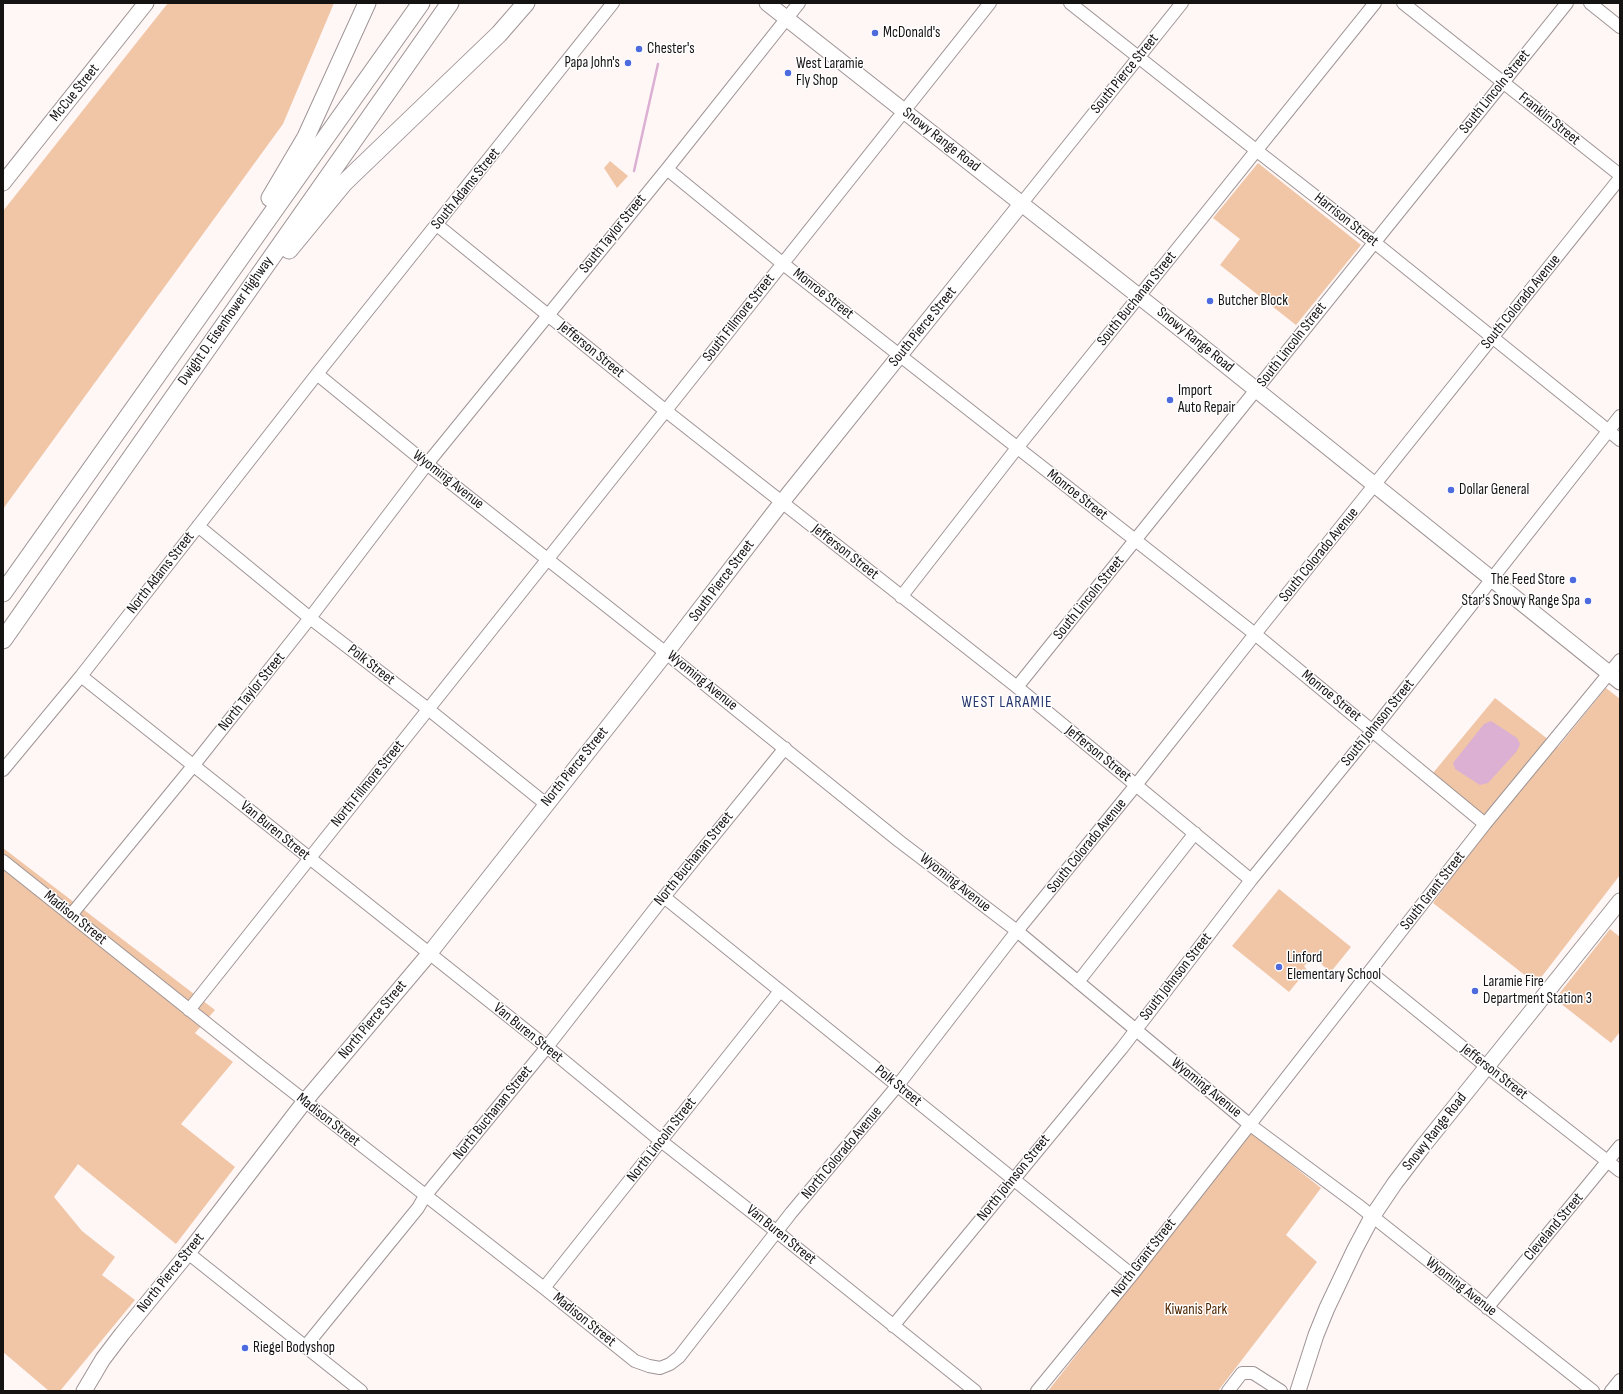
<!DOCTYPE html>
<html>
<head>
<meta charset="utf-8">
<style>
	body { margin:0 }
	#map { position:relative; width:1623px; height:1394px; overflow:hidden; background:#fff6f6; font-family:"Sofia Sans Condensed",sans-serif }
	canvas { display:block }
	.frame { position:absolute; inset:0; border:4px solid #151212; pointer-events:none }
</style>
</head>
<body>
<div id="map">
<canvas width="1623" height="1394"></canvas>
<div class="frame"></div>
</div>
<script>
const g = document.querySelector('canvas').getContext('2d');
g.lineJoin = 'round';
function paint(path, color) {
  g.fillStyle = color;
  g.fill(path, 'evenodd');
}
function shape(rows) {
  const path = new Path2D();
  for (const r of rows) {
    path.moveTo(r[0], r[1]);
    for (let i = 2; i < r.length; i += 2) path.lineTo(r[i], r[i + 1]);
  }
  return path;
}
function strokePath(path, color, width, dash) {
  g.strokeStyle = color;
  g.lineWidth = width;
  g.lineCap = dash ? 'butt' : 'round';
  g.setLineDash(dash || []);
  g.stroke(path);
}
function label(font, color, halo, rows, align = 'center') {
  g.font = font + ' "Sofia Sans Condensed",sans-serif';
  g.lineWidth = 3;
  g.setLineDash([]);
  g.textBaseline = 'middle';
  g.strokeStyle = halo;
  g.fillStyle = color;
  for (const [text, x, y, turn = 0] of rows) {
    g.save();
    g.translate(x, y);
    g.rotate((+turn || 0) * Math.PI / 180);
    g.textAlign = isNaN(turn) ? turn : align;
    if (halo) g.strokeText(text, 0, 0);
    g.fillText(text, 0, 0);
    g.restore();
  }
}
paint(shape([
	[168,3,334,3,283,124,3,509,3,211],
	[610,161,628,176,617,188,604,168],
	[1258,163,1361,245,1296,325,1220,265,1240,239,1213,218],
	[1606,688,1620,699,1620,875,1536,984,1433,903,1492,822,1433,773,1495,698,1558,747],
	[3,848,215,1010,195,1033,233,1062,181,1124,235,1167,176,1244,78,1164,54,1197,82,1231,115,1257,102,1275,135,1300,60,1391,49,1391,3,1352],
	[1279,889,1351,947,1330,973,1314,956,1304,966,1307,970,1289,992,1232,946],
	[1610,929,1620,937,1620,1032,1611,1043,1555,999],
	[1251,1132,1321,1188,1286,1235,1317,1262,1218,1391,1048,1391]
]), '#f1c6a7');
paint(shape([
	[1491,721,1517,738,1520,744,1517,751,1488,783,1480,785,1455,769,1453,763,1484,724]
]), '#dbb0d3');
strokePath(shape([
	[634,171,658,64]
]), '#dbb0d3', 2.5);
const minor = shape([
	[1070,3,1252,147,1374,242,1620,440],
	[1403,3,1620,175],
	[1590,3,1620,27],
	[667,169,782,263,1255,634,1485,824],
	[1022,203,1182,3],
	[437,225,666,411,1017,687,1251,880],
	[317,374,427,464,666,653,899,841,1017,931,1249,1124,1358,1205,1593,1391],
	[198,526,310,618,428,709,546,804],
	[901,597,1017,448,1375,3],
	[81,676,547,1047,661,1141,777,1232,975,1391],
	[1017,687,1567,3],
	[3,770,81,676,317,374,613,3],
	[3,861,255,1062,544,1288,635,1361,649,1366,660,1368,670,1364,679,1357,791,1213,898,1085,1017,931,1136,785,1255,634,1620,178],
	[664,897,1132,1275],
	[71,915,193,766,310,618,427,464,667,169,799,3],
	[1370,972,1487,1067,1620,1171],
	[1078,982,1195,833],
	[189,1010,990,3],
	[188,1253,361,1391],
	[544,1288,780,991],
	[1487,1308,1620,1146],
	[893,1326,1122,1048,1251,880,1373,730,1620,416],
	[305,1347,418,1208,425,1196,547,1047,664,897,785,748],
	[1037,1391,1132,1275,1485,824,1620,660],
	[1228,1391,1242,1373,1253,1373,1281,1391],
	[1611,1391,1620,1380]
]);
const major = shape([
	[767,3,1188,335,1620,682],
	[3,183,146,3],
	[84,1391,103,1359,122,1334,188,1253,305,1101,429,954,666,653,782,502,1022,203],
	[1298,1391,1316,1335,1327,1308,1355,1249,1372,1217,1395,1183,1424,1145,1620,901]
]);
const highway = shape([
	[270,198,306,137,367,3],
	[289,250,344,183,499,34,526,3],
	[3,593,421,3],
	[3,640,450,3]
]);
strokePath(minor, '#9f9495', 14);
strokePath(major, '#9f9495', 17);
strokePath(highway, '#9f9495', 19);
strokePath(minor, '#fff', 12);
strokePath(major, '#fff', 15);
strokePath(highway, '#fff', 17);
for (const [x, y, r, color] of [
	[875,33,4,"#4d6bdf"],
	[639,49,4,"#4d6bdf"],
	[628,63,4,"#4d6bdf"],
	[788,73,4,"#4d6bdf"],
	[1210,301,4,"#4d6bdf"],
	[1170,400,4,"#4d6bdf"],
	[1451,490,4,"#4d6bdf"],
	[1573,580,4,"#4d6bdf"],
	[1588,601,4,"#4d6bdf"],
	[1279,967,4,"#4d6bdf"],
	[1475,991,4,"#4d6bdf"],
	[245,1348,4,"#4d6bdf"]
]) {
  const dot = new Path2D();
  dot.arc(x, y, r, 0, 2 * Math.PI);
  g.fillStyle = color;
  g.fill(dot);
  strokePath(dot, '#fff', 1.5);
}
label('15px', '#151212', '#fff', [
	["McDonald's",883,33],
	["Chester's",647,49],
	["Papa John's",620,63,"right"],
	["West Laramie",796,64],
	["Fly Shop",796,81],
	["Butcher Block",1218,301],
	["Import",1178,391],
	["Auto Repair",1178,408],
	["Dollar General",1459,490],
	["The Feed Store",1565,580,"right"],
	["Star's Snowy Range Spa",1580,601,"right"],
	["Linford",1287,958],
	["Elementary School",1287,975],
	["Laramie Fire",1483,982],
	["Department Station 3",1483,999],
	["Riegel Bodyshop",253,1348]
], 'left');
label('15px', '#151212', '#fff', [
	["South Pierce Street",1125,74,-51],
	["South Lincoln Street",1495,92,-51],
	["McCue Street",75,93,-51],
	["Franklin Street",1549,119,39],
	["Snowy Range Road",941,140,38],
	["South Adams Street",466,189,-51],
	["Harrison Street",1346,220,38],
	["South Taylor Street",613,234,-51],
	["Monroe Street",823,294,38],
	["South Buchanan Street",1137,299,-51],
	["South Colorado Avenue",1521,302,-51],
	["South Fillmore Street",739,318,-52],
	["Dwight D. Eisenhower Highway",226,321,-55],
	["South Pierce Street",923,327,-51],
	["Snowy Range Road",1195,340,39],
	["South Lincoln Street",1292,345,-52],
	["Jefferson Street",591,350,39],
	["Wyoming Avenue",448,480,38],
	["Monroe Street",1077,495,38],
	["Jefferson Street",845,552,38],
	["South Colorado Avenue",1319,555,-51],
	["North Adams Street",161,573,-52],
	["South Pierce Street",722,581,-53],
	["South Lincoln Street",1089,598,-51],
	["Polk Street",371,665,38],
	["Wyoming Avenue",702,681,39],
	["North Taylor Street",252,692,-51],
	["Monroe Street",1331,696,39],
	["South Johnson Street",1378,723,-51],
	["Jefferson Street",1098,754,39],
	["North Pierce Street",575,767,-51],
	["North Fillmore Street",368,784,-51],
	["Van Buren Street",275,831,39],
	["South Colorado Avenue",1087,846,-51],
	["North Buchanan Street",694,859,-51],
	["Wyoming Avenue",955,883,38],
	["South Grant Street",1433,891,-52],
	["Madison Street",75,918,39],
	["South Johnson Street",1176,977,-52],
	["North Pierce Street",373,1020,-50],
	["Van Buren Street",528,1033,39],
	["Jefferson Street",1494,1072,38],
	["Polk Street",898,1086,39],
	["Wyoming Avenue",1206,1088,39],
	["North Buchanan Street",493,1113,-51],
	["Madison Street",328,1120,38],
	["Snowy Range Road",1435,1132,-52],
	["North Lincoln Street",662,1140,-52],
	["North Colorado Avenue",842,1153,-50],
	["North Johnson Street",1014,1178,-51],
	["Cleveland Street",1554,1227,-50],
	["Van Buren Street",781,1235,39],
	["North Grant Street",1144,1258,-52],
	["North Pierce Street",171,1273,-51],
	["Wyoming Avenue",1461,1287,38],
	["Madison Street",584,1320,39]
]);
label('15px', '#502600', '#fff', [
	["Kiwanis Park",1196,1310]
]);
g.letterSpacing = '1px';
label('16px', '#26366e', '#fff', [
	["WEST LARAMIE",1007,703]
]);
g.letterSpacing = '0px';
</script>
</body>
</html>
